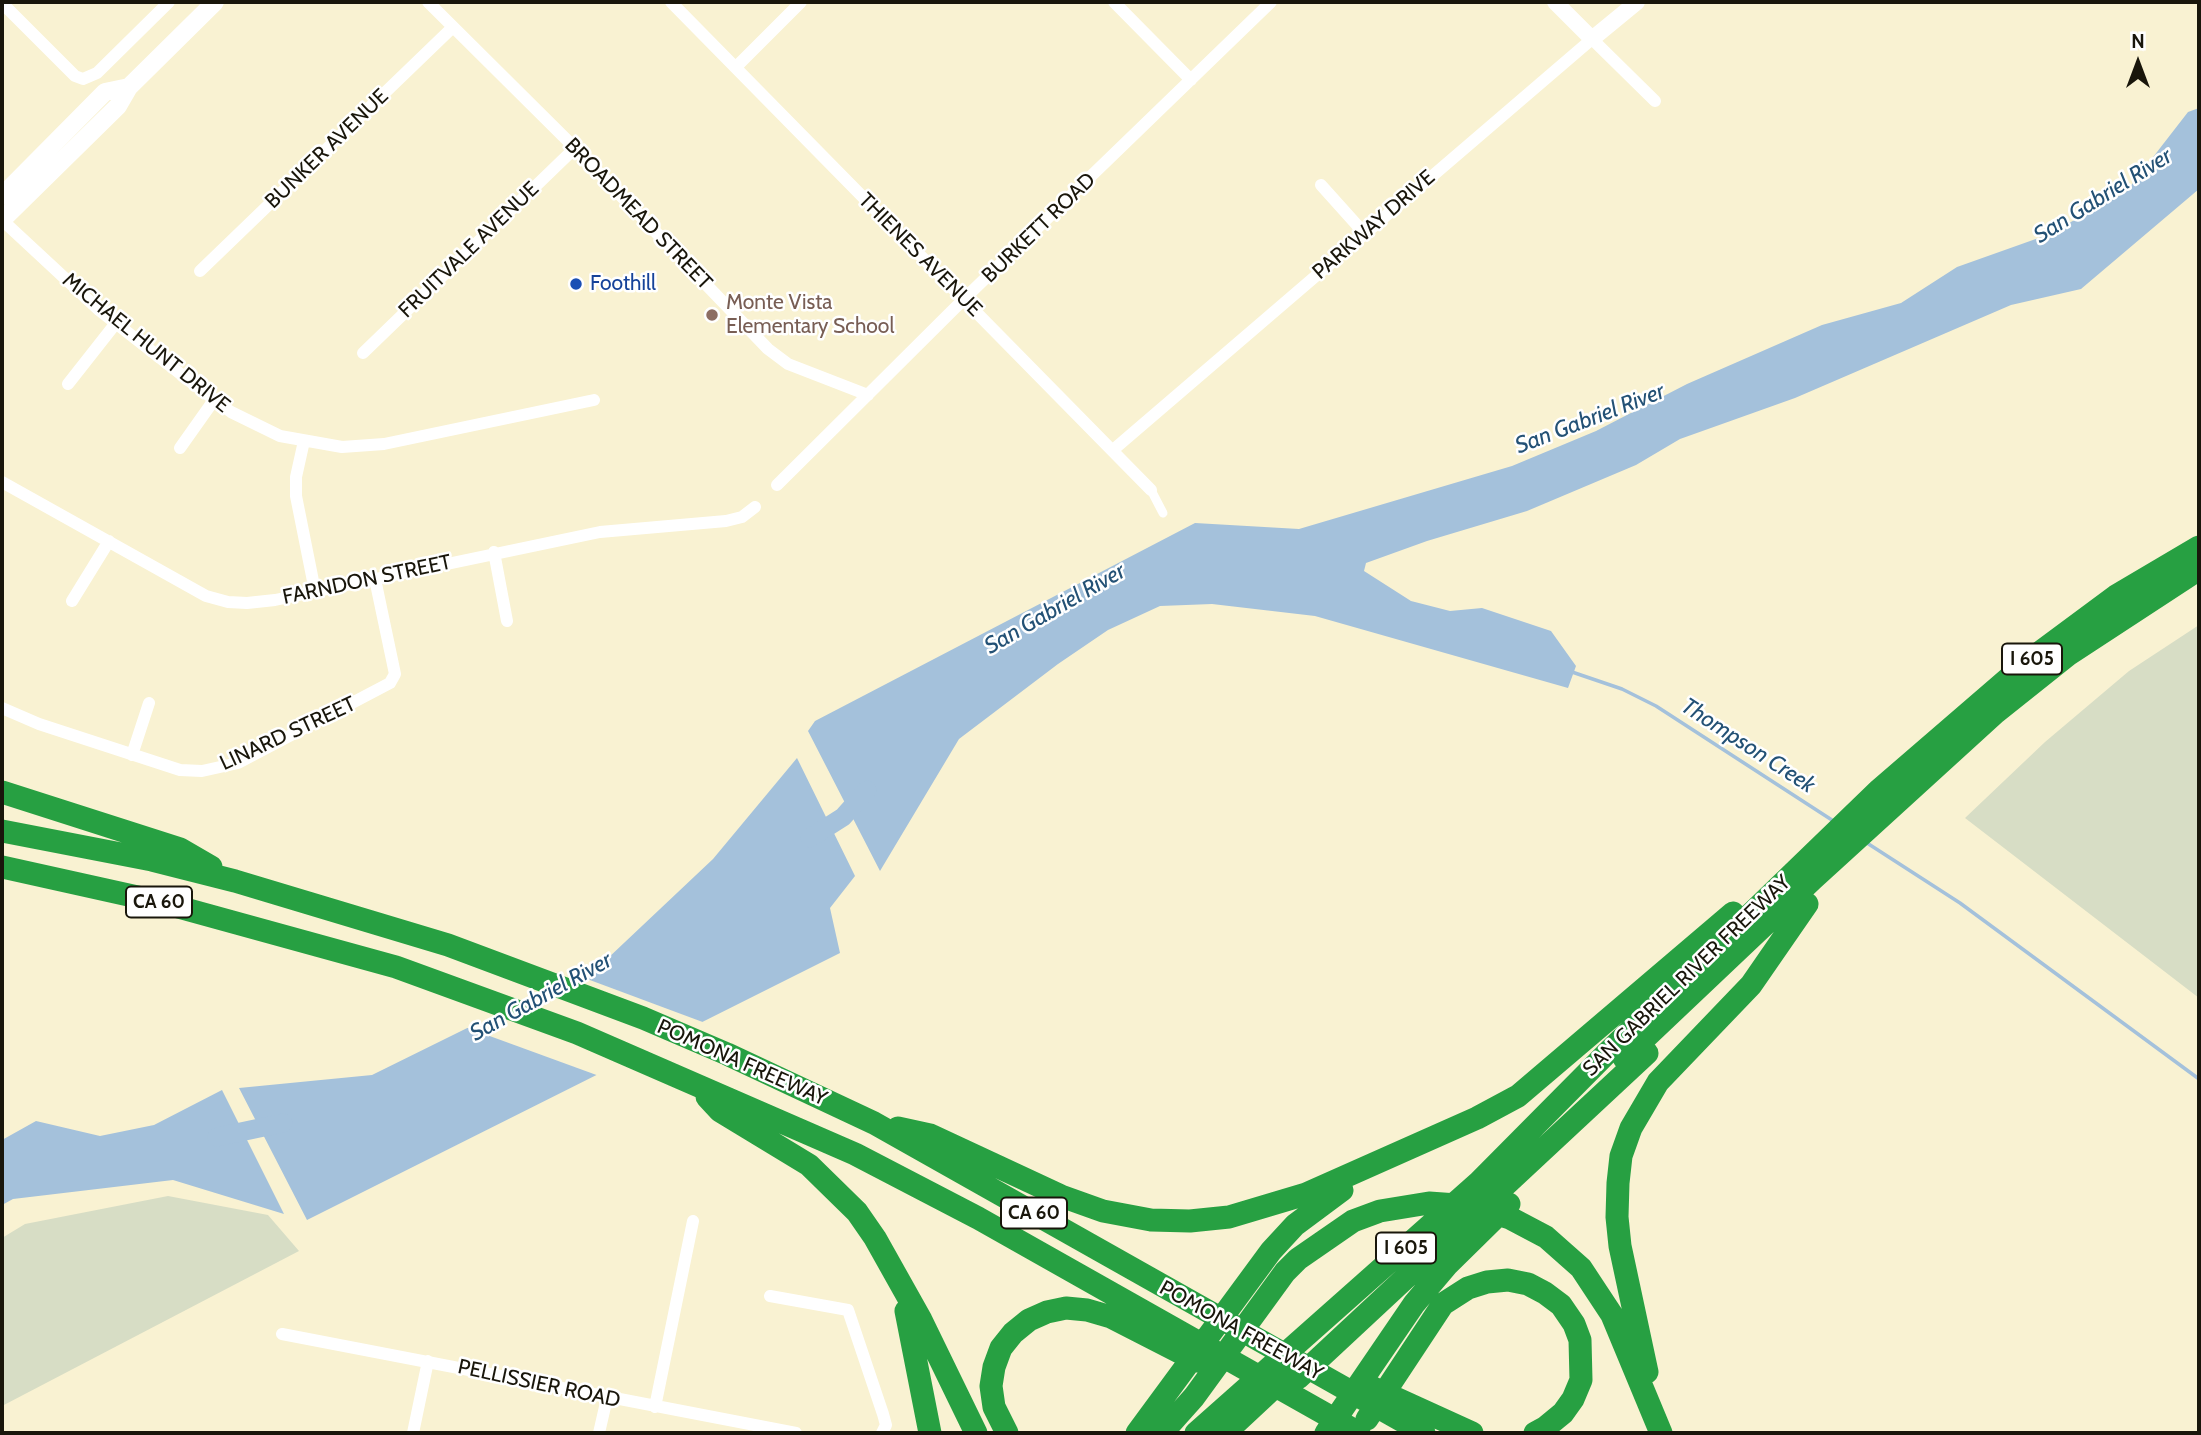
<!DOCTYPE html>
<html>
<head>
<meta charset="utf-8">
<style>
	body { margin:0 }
	#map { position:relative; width:2201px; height:1435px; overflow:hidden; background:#f9f2d2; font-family:Cabin,sans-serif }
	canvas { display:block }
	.frame { position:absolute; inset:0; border:4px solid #19160b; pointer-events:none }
	.north { position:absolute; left:2103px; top:28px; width:70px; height:70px; -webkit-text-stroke:5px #fff; paint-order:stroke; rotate:0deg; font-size:19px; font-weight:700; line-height:28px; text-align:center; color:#19160b }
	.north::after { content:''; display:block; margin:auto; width:24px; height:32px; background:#19160b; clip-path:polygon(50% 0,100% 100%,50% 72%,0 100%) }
</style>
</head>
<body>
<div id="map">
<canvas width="2201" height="1435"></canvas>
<div class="frame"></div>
<div class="north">N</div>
</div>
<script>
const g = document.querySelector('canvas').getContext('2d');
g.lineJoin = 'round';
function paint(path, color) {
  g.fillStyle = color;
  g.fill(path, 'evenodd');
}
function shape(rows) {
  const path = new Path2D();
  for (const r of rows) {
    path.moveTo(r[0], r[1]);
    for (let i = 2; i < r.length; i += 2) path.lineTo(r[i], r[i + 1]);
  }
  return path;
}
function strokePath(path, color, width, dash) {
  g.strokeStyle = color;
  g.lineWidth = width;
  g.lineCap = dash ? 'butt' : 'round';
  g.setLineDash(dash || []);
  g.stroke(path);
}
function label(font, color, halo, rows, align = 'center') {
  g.font = font + ' Cabin,sans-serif';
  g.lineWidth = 5;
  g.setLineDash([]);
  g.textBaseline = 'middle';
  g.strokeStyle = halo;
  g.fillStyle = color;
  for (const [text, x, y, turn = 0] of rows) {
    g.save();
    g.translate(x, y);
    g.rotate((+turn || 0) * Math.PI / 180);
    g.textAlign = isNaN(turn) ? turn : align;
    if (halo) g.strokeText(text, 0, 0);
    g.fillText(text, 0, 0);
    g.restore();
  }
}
paint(shape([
	[2199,625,2199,998,1965,818,2045,742,2129,671],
	[168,1196,268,1215,299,1251,2,1406,2,1238,25,1224]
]), '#d7ddc5');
paint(shape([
	[2199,108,2199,189,2081,289,2011,305,1795,398,1680,439,1636,465,1527,511,1427,541,1366,563,1364,571,1411,601,1450,611,1482,608,1551,631,1576,666,1568,688,1315,616,1212,604,1160,606,1108,630,1058,664,959,739,880,871,808,731,815,721,1195,523,1299,529,1512,466,1596,431,1687,384,1822,325,1901,303,1957,267,2047,235,2126,192,2188,112],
	[797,758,855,876,830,908,840,953,307,1220,239,1088,372,1075,607,959,713,859],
	[222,1090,284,1214,173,1180,13,1199,2,1205,2,1140,36,1121,100,1136,154,1125]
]), '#a4c1db');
paint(shape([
	[571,973,708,1024,602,1077,465,1027]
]), '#f9f2d2');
strokePath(shape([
	[1572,672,1622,689,1656,706,1835,822],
	[1867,843,1960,903,2199,1079]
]), '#a4c1db', 3.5);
strokePath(shape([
	[810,838,843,817,867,790],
	[217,1137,283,1123]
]), '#a4c1db', 19);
strokePath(shape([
	[1151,490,1163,513]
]), '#fff', 9);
strokePath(shape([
	[428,2,575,148,768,349,788,364,868,395],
	[671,2,1151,490],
	[1114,2,1191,80],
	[2,3,75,76,83,79,97,73,169,2],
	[736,67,801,2],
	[1321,185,1365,234],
	[2,220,99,310,196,386,231,412,280,436,342,447,384,444,594,400],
	[200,271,453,27],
	[363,353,575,148],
	[68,384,116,323],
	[304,441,296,477,296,496,315,591],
	[180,448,214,400],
	[1113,450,1592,39,1655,101],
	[2,482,206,596,228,602,247,603,275,600,600,532,726,521,742,517,755,507],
	[777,485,964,299,1271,2],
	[494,552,507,621],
	[72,601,109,541],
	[2,708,39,724,180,770,202,771,238,763,390,683,395,674,375,579],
	[132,755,149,703],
	[770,1296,848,1310,883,1414,886,1425,882,1433],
	[282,1334,796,1433],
	[655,1407,693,1221],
	[413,1433,428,1361],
	[599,1433,607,1398]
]), '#fff', 12);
strokePath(shape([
	[1555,2,1592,39,1637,2]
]), '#fff', 16);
strokePath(shape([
	[2,196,105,92,129,87],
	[2,220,118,106,129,87,215,2]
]), '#fff', 18);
strokePath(shape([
	[2,792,180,849,211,867],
	[2,831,152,860,235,881,448,945,643,1018,727,1054,874,1123,1424,1433],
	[2,867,160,902,396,967,577,1033,855,1154,978,1218,1359,1433],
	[1624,1058,1813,879,1995,713,2069,654,2199,569],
	[707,1097,720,1111,809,1165,857,1212,875,1238,921,1320,976,1433],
	[898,1128,930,1135,1061,1196,1103,1211,1151,1220,1190,1221,1229,1217,1306,1194,1477,1118,1518,1096,1733,913],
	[906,1311,930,1433],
	[1647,1372,1620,1246,1617,1217,1618,1183,1621,1156,1631,1128,1658,1082,1751,985,1807,904],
	[1298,1378,1647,1053],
	[1371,1387,1472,1433],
	[1367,1419,1443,1304,1468,1288,1487,1282,1508,1280,1528,1284,1545,1293,1561,1305,1574,1324,1580,1340,1581,1380,1573,1399,1563,1413,1546,1427,1535,1433],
	[1007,1433,994,1407,991,1386,994,1367,1001,1348,1013,1333,1029,1320,1047,1312,1066,1308,1087,1310,1111,1317,1197,1361],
	[1137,1433,1271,1251,1295,1225,1342,1190],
	[1162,1433,1194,1397,1285,1272,1298,1259,1353,1221,1380,1211,1429,1203,1471,1206,1510,1218,1546,1237,1581,1268,1612,1315,1661,1433],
	[1196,1433,1479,1182,1606,1054,1878,791,2031,659,2116,596,2199,547],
	[1225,1433,1286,1376],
	[1326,1433,1414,1304,1447,1265,1509,1204]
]), '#27a042', 23);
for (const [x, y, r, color] of [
	[576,284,7,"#1a4fb4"],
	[712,315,7,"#8d6e63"]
]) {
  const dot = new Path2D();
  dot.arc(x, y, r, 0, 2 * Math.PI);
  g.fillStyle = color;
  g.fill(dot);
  strokePath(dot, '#fff', 2.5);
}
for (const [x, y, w] of [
	[2032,659,60],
	[159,902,66],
	[1034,1213,66],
	[1406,1248,60]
]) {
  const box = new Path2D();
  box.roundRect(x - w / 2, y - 15.5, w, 31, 5);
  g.fillStyle = '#fff';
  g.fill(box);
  strokePath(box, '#19160b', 2);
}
label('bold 19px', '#19160b', null, [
	["I 605",2032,659],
	["CA 60",159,902],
	["CA 60",1034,1213],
	["I 605",1406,1248]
]);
label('21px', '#19160b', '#fff', [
	["BUNKER AVENUE",327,149,-44],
	["BROADMEAD STREET",638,214,46],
	["PARKWAY DRIVE",1374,225,-41],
	["BURKETT ROAD",1039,228,-44],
	["FRUITVALE AVENUE",469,250,-44],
	["THIENES AVENUE",920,255,45],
	["MICHAEL HUNT DRIVE",146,343,39],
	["FARNDON STREET",367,580,-12],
	["LINARD STREET",288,734,-25],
	["SAN GABRIEL RIVER FREEWAY",1687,976,-44],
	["POMONA FREEWAY",742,1063,24],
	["POMONA FREEWAY",1241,1331,29],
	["PELLISSIER ROAD",539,1384,12]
]);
label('21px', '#164399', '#fff', [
	["Foothill",590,284]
], 'left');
label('21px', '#785e54', '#fff', [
	["Monte Vista",726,303],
	["Elementary School",726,327]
], 'left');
label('italic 23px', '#235175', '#fff', [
	["San Gabriel River",2103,196,-32],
	["San Gabriel River",1590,419,-21],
	["San Gabriel River",1055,609,-30],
	["Thompson Creek",1748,746,33],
	["San Gabriel River",541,997,-29]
]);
</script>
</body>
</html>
